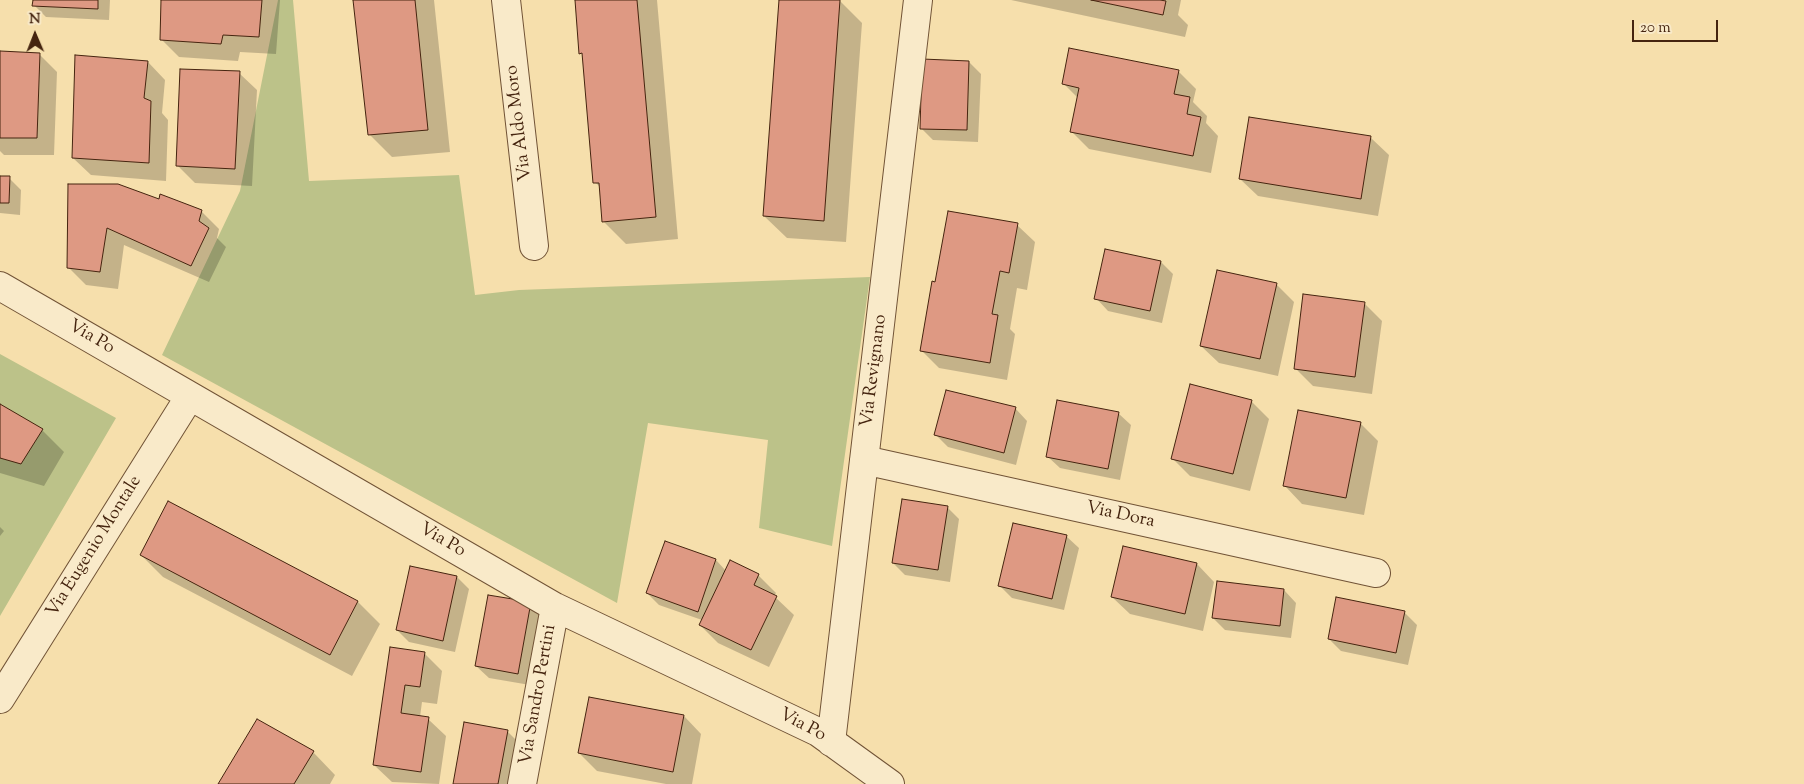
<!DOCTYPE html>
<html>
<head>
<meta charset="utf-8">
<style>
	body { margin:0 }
	#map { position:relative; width:1804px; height:784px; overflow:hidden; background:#f6dfac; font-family:"Sorts Mill Goudy",serif }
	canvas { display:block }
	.north { position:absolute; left:10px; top:10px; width:50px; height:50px; -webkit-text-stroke:4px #f9eac9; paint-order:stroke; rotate:359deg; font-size:14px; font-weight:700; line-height:20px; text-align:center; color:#45240f }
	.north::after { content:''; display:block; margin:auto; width:18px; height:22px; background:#45240f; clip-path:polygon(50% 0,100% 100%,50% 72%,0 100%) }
	.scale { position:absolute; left:1632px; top:20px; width:86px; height:22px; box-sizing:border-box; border:2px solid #45240f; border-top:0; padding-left:6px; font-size:15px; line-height:18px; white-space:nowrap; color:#45240f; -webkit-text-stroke:4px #f9eac9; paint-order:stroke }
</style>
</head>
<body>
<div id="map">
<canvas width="1804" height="784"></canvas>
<div class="north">N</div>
<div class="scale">20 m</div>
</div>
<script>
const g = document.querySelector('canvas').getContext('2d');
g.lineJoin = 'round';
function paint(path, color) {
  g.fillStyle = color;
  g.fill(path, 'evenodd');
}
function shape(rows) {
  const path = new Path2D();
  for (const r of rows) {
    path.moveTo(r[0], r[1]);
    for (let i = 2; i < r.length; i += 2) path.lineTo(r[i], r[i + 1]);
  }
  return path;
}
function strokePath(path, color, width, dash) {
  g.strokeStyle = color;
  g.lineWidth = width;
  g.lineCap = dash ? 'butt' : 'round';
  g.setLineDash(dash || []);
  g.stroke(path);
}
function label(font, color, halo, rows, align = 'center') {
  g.font = font + ' "Sorts Mill Goudy",serif';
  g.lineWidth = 5;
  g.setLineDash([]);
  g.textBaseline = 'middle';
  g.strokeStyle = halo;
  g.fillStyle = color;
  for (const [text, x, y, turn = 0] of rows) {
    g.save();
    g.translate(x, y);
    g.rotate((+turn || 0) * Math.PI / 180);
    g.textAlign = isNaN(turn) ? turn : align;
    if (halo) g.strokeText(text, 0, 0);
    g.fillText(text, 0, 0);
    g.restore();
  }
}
paint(shape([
	[278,0,293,0,309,181,459,175,475,295,519,290,870,277,832,546,759,528,768,440,648,423,617,603,162,355,240,191],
	[0,354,116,418,0,616]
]), '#bcc289');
paint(shape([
	[34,0,110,0,109,20,46,17,34,5],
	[162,0,280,0,276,54,240,52,238,61,179,57,161,39],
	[355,0,434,0,450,152,392,157,369,134],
	[576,0,657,0,678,239,626,244,603,221,601,188,595,182,584,56,581,53],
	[780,0,840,1,862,23,846,242,787,238,764,216],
	[1011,0,1181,0,1178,15,1188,25,1185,37],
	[0,53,40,55,57,72,54,155,4,155,0,151],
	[148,62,165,80,162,113,168,120,166,181,91,175,73,158],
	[969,62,981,74,978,142,933,140,921,128],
	[1178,71,1196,89,1193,102,1207,116,1206,123,1218,136,1211,173,1089,149,1071,131,1078,98,1064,84],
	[239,73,257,90,252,186,195,183,177,165],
	[1250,119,1371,138,1389,155,1378,216,1258,196,1240,179],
	[0,177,9,178,21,190,20,215,0,213],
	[69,186,160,201,201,211,219,229,217,238,226,247,209,282,124,245,118,289,86,285,68,267],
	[1017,225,1035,242,1027,290,1017,288,1010,329,1015,334,1007,380,939,368,921,350,936,283],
	[1161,262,1173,274,1162,323,1108,311,1096,298],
	[1276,284,1294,302,1278,376,1219,363,1201,346],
	[1364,303,1382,321,1372,394,1313,386,1295,368],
	[1251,401,1269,419,1250,491,1190,476,1172,458],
	[0,405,42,430,64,452,44,486,0,473],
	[1015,408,1027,421,1016,465,948,447,936,435],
	[1118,413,1131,425,1120,480,1060,468,1047,456],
	[1360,423,1378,441,1364,515,1302,504,1285,486],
	[169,503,358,602,380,624,352,676,163,577,141,555],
	[947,507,959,519,950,582,905,575,893,563],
	[0,527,4,531,0,536],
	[1066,536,1079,548,1064,610,1012,598,1000,586],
	[665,543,716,560,726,571,758,575,776,593,774,596,794,615,769,667,718,643,700,625,702,620,659,605,647,593],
	[1124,547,1197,564,1214,582,1203,631,1130,614,1112,597],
	[457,577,469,589,455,652,409,642,397,630],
	[1284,590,1296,603,1291,638,1225,630,1213,618],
	[530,604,542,616,530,685,489,678,476,666],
	[1405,613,1417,625,1408,665,1341,651,1329,639],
	[391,648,424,653,442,671,437,704,422,702,420,717,428,719,446,736,439,784,392,782,374,765],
	[684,716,701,734,692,784,666,784,597,771,579,753],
	[507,731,525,749,519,784,454,784],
	[313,752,335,775,330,784,219,784]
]), '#0003');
const building = shape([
	[33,0,98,0,98,9,32,6,33,0],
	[161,0,262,0,259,37,223,35,221,44,160,40,161,0],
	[353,0,415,0,428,130,368,135,353,0],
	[575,0,637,0,656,217,602,222,599,183,593,183,582,53,579,54,575,0],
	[779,0,840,0,824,221,763,216,779,0],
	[1091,0,1160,0,1166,1,1163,15,1091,0],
	[1069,48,1179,70,1174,94,1190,97,1187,114,1201,117,1193,156,1070,132,1079,88,1062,84,1069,48],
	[0,51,40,53,37,138,0,138,0,51],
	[75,55,148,61,144,98,151,101,149,163,72,158,75,55],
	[922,59,969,61,967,130,920,129,922,59],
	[180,69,240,71,235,169,176,166,180,69],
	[1249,117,1371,136,1361,199,1239,179,1249,117],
	[0,176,10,176,9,203,0,203,0,176],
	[68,184,118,184,159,199,160,194,202,210,199,221,209,228,191,266,107,228,100,272,67,268,68,184],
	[948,211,1018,223,1009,273,1000,271,992,314,998,315,990,363,920,351,932,281,935,282,948,211],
	[1105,249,1161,261,1150,311,1094,299,1105,249],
	[1217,270,1277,283,1260,359,1200,346,1217,270],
	[1303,294,1365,302,1355,377,1294,369,1303,294],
	[1190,384,1252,400,1233,474,1171,459,1190,384],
	[946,390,1016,407,1004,453,934,435,946,390],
	[1057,400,1119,412,1108,469,1046,457,1057,400],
	[0,404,43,429,21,464,0,458,0,404],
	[1298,410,1361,422,1346,498,1283,486,1298,410],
	[902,499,948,506,938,570,892,563,902,499],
	[168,501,358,601,330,655,140,555,168,501],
	[1013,523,1067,535,1052,599,998,586,1013,523],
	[665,541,716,559,698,612,646,593,665,541],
	[1123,546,1197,563,1185,614,1111,597,1123,546],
	[730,560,759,574,754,585,777,596,751,650,699,625,730,560],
	[410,566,457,576,443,641,396,630,410,566],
	[1217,581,1284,589,1280,626,1212,618,1217,581],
	[488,595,531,602,518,674,475,666,488,595],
	[1336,597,1405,611,1396,653,1328,639,1336,597],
	[390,647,425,652,420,687,405,685,401,713,429,717,421,772,373,765,390,647],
	[589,697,684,715,673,772,578,753,589,697],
	[257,719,314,751,294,784,218,784,257,719],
	[464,722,508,730,498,784,453,784,464,722]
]);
paint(building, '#de9983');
strokePath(building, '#45240f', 1);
const minor = shape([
	[506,0,534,246],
	[0,286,555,607,818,732,890,784],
	[864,460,1376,573],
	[0,699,190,396],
	[831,742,918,0],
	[522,784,555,607]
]);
strokePath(minor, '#715336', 30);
strokePath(minor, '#f9eac9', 28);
label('18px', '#45240f', '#f9eac9', [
	["Via Aldo Moro",520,123,-97],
	["Via Po",91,338,30],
	["Via Revignano",875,371,-83],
	["Via Dora",1120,516,12],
	["Via Po",442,541,30],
	["Via Eugenio Montale",95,547,-58],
	["Via Sandro Pertini",539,695,-80],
	["Via Po",802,726,28]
]);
</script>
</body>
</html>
